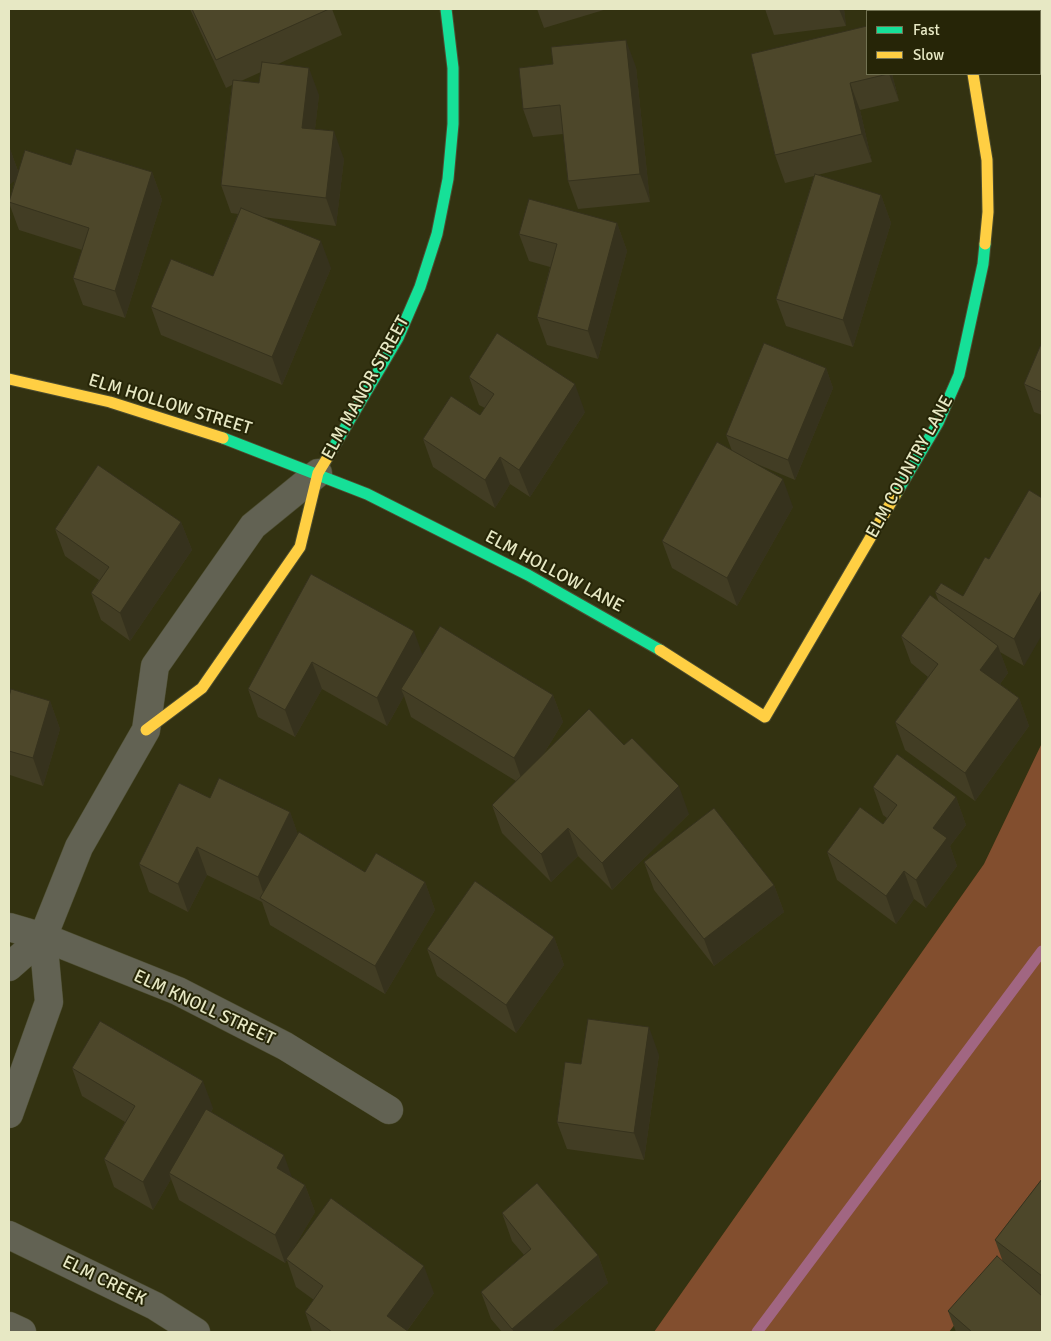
<!DOCTYPE html>
<html>
<head>
<meta charset="utf-8">
<style>
	body { margin:0 }
	#map { position:relative; width:1051px; height:1341px; overflow:hidden; background:#333211; font-family:Signika,sans-serif }
	canvas { display:block }
	.frame { position:absolute; inset:0; border:10px solid #e7e8c4; pointer-events:none }
	.legend { position:absolute; left:866px; top:10px; width:175px; height:65px; box-sizing:border-box; background:#262507; border:1px solid #737353; margin:0; padding:6px 9px; list-style:none; font-size:15px; color:#e7e8c4 }
	.legend li { display:flex; align-items:center; gap:10px; height:25px }
	.legend b { width:25px; border:1px solid #737353 }
</style>
</head>
<body>
<div id="map">
<canvas width="1051" height="1341"></canvas>
<div class="frame"></div>
<ul class="legend">
<li><b style="height:6px;background:#16e098"></b>Fast</li>
<li><b style="height:6px;background:#ffcf43"></b>Slow</li>
</ul>
</div>
<script>
const g = document.querySelector('canvas').getContext('2d');
g.lineJoin = 'round';
function paint(path, color) {
  g.fillStyle = color;
  g.fill(path, 'evenodd');
}
function shape(rows) {
  const path = new Path2D();
  for (const r of rows) {
    path.moveTo(r[0], r[1]);
    for (let i = 2; i < r.length; i += 2) path.lineTo(r[i], r[i + 1]);
  }
  return path;
}
function strokePath(path, color, width, dash) {
  g.strokeStyle = color;
  g.lineWidth = width;
  g.lineCap = dash ? 'butt' : 'round';
  g.setLineDash(dash || []);
  g.stroke(path);
}
function label(font, color, halo, rows, align = 'center') {
  g.font = font + ' Signika,sans-serif';
  g.lineWidth = 4;
  g.setLineDash([]);
  g.textBaseline = 'middle';
  g.strokeStyle = halo;
  g.fillStyle = color;
  for (const [text, x, y, turn = 0] of rows) {
    g.save();
    g.translate(x, y);
    g.rotate((+turn || 0) * Math.PI / 180);
    g.textAlign = isNaN(turn) ? turn : align;
    if (halo) g.strokeText(text, 0, 0);
    g.fillText(text, 0, 0);
    g.restore();
  }
}
paint(shape([
	[1042,743,1042,1210,949,1332,654,1332,984,864]
]), '#824e2e');
strokePath(shape([
	[757,1332,1042,951]
]), '#a16682', 11);
const street = shape([
	[963,9,963,11],
	[9,927,43,937,178,991,285,1046,389,1110],
	[9,967,43,937,79,847,146,730,155,666,253,526,318,473],
	[9,1114,49,1002,43,937],
	[9,1235,155,1306,196,1332],
	[9,1326,22,1332]
]);
const fast = shape([
	[223,438,367,494,528,575,660,650],
	[329,455,398,338,420,287,437,234,448,179,453,124,453,68,446,9],
	[896,494,938,423,959,375,983,264,985,244]
]);
const slow = shape([
	[973,74,987,160,988,212,985,244],
	[9,379,110,402,223,438],
	[660,650,765,717,896,494],
	[146,730,202,688,300,547,318,473,329,455]
]);
strokePath(street, '#4d4d30', 29);
strokePath(fast, '#4d4d30', 13);
strokePath(slow, '#4d4d30', 13);
strokePath(street, '#626253', 28);
strokePath(fast, '#16e098', 11);
strokePath(slow, '#ffcf43', 11);
paint(shape([
	[190,9,332,9,342,35,278,64,319,95,315,129,344,159,336,226,262,217,331,268,282,385,161,335,151,307,213,276,238,214,231,213,221,185,232,85,226,88],
	[261,72,259,83,241,81],
	[537,9,607,9,544,28],
	[765,9,844,9,846,26,774,35],
	[751,54,867,74,892,74,899,101,860,110,872,162,817,175,881,195,891,223,853,347,786,326,776,299,814,176,785,183,775,155],
	[636,67,650,202,578,209,568,181,563,134,533,137,523,109],
	[9,147,10,149,18,171,71,165,152,172,162,200,125,318,83,305,73,278,82,250,19,230,9,203,15,180,9,185],
	[617,223,627,251,598,359,547,345,537,317,550,267,529,261,519,234],
	[1042,342,1042,415,1034,412,1024,384],
	[826,368,833,388,795,480,752,462,793,507,737,606,672,568,662,541,732,451,726,435],
	[469,377,585,412,530,497,510,484,495,508,433,467,423,439,480,415,485,408,479,405],
	[181,522,192,550,130,641,101,620,91,593,99,580,65,556,55,529],
	[989,559,1024,666,1000,652,1008,673,1000,684,1019,698,1029,726,975,801,905,750,895,722,928,677,911,663,901,636,939,602,935,592,963,596],
	[311,574,422,654,553,695,563,722,543,755,689,814,612,890,578,856,551,882,502,833,492,805,516,781,411,717,404,696,387,726,322,689,295,737,258,717,248,689],
	[9,697,50,701,60,729,43,786,10,775,9,780],
	[873,787,956,797,966,825,950,846,957,866,926,908,914,899,896,924,837,880,827,852,883,824,887,818,883,815],
	[210,798,290,812,298,835,365,872,425,882,435,910,385,994,270,925,262,902,207,875,188,912,149,892,139,864],
	[644,862,774,885,784,912,714,966,654,890],
	[554,937,564,965,516,1033,437,976,427,949],
	[659,1055,644,1160,567,1149,557,1122,581,1064],
	[72,1068,213,1108,211,1112,292,1177,305,1185,315,1212,293,1249,434,1293,407,1331,409,1332,312,1332,305,1312,314,1300,296,1287,287,1260,285,1263,179,1200,171,1179,153,1210,114,1187,104,1159,125,1122,82,1096],
	[1042,1179,1042,1332,956,1332,948,1311,1003,1262,995,1240],
	[502,1213,598,1255,608,1283,551,1332,502,1332,491,1319,481,1292,524,1255,512,1241]
]), '#423d24');
paint(shape([
	[839,9,844,9,846,26],
	[626,40,636,67,650,202,640,174],
	[309,68,319,95,312,155,302,128],
	[889,74,892,74,899,101],
	[850,83,860,110,872,162,862,134],
	[334,131,344,159,336,226,326,198],
	[10,149,20,177,9,185,9,150],
	[152,172,162,200,125,318,115,291],
	[881,195,891,223,853,347,843,320],
	[9,212,11,218,9,220],
	[617,223,627,251,598,359,588,331],
	[321,241,331,268,282,385,272,357],
	[826,368,833,388,795,480,788,460],
	[575,384,585,412,530,497,519,470],
	[500,457,510,484,495,508,485,480],
	[783,479,793,507,737,606,727,578],
	[181,522,192,550,130,641,120,613],
	[9,524,10,527,9,537],
	[1042,590,1042,635,1024,666,1014,639],
	[414,631,424,659,401,689,404,696,387,726,377,698],
	[998,646,1008,673,990,697,980,670],
	[312,662,322,689,295,737,285,710],
	[553,695,563,722,524,786,514,758],
	[1019,698,1029,726,975,801,965,773],
	[50,701,60,729,43,786,33,758],
	[679,786,689,814,612,890,602,863],
	[956,797,966,825,950,846,957,866,926,908,916,880,933,828],
	[290,812,300,840,266,901,258,877],
	[568,828,578,856,551,882,541,854],
	[197,847,207,875,188,912,178,884],
	[904,871,914,899,896,924,886,896],
	[425,882,435,910,385,994,375,966],
	[774,885,784,912,714,966,704,939],
	[554,937,564,965,516,1033,506,1005],
	[649,1027,659,1055,644,1160,634,1133],
	[203,1081,213,1108,174,1175,169,1173,171,1179,153,1210,143,1182],
	[284,1155,294,1183,277,1168],
	[305,1185,315,1212,285,1263,275,1235],
	[598,1255,608,1283,551,1332,514,1332,512,1329],
	[424,1266,434,1293,406,1332,387,1316]
]), '#36321d');
const building = shape([
	[192,9,329,9,216,60,192,9],
	[867,26,867,74,888,74,850,83,862,134,775,155,751,54,867,26],
	[626,40,640,174,568,181,560,105,523,109,519,68,553,64,551,47,626,40],
	[262,62,309,68,302,128,334,131,326,198,221,185,233,80,259,83,262,62],
	[76,149,152,172,115,291,73,278,89,228,9,202,25,150,71,165,76,149],
	[815,174,881,195,843,320,776,299,815,174],
	[529,199,617,223,588,331,537,317,557,244,519,234,529,199],
	[241,208,321,241,272,357,151,307,171,259,213,276,241,208],
	[497,333,575,384,519,470,500,457,485,480,423,439,451,396,480,415,494,394,469,377,497,333],
	[1042,342,1042,392,1024,384,1042,342],
	[764,343,826,368,788,460,726,435,764,343],
	[717,442,783,479,727,578,662,541,717,442],
	[98,465,181,522,120,613,91,593,109,567,55,529,98,465],
	[1029,490,1042,498,1042,590,1014,639,935,592,941,583,963,596,985,557,989,559,1029,490],
	[311,574,414,631,377,698,312,662,285,710,248,689,311,574],
	[930,595,998,646,980,670,1019,698,965,773,895,722,938,664,901,636,930,595],
	[440,626,553,695,514,758,401,689,440,626],
	[11,689,50,701,33,758,9,751,9,697,11,689],
	[589,709,624,745,632,738,679,786,602,863,568,828,541,854,492,805,589,709],
	[897,754,956,797,933,828,947,838,916,880,904,871,886,896,827,852,860,807,883,824,897,805,873,787,897,754],
	[219,778,290,812,258,877,197,847,178,884,139,864,179,783,210,798,219,778],
	[714,808,774,885,704,939,644,862,714,808],
	[299,832,365,872,376,853,425,882,375,966,260,898,299,832],
	[475,881,554,937,506,1005,427,949,475,881],
	[588,1019,649,1027,634,1133,557,1122,565,1062,581,1064,588,1019],
	[100,1021,203,1081,143,1182,104,1159,135,1106,72,1068,100,1021],
	[206,1109,284,1155,277,1168,305,1185,275,1235,169,1173,206,1109],
	[1042,1179,1042,1276,995,1240,1042,1179],
	[537,1183,598,1255,512,1329,481,1292,531,1249,502,1213,537,1183],
	[331,1198,424,1266,387,1316,409,1332,332,1332,305,1312,323,1286,286,1259,331,1198],
	[997,1256,1042,1296,1042,1332,972,1332,948,1311,997,1256]
]);
paint(building, '#4d472a');
strokePath(building, '#36321d', 1);
label('18px', '#e7e8c4', '#262507', [
	["ELM MANOR STREET",366,388,-61],
	["ELM HOLLOW STREET",170,405,17],
	["ELM COUNTRY LANE",910,467,-61],
	["ELM HOLLOW LANE",554,572,28],
	["ELM KNOLL STREET",204,1008,25],
	["ELM CREEK",104,1281,26]
]);
</script>
</body>
</html>
